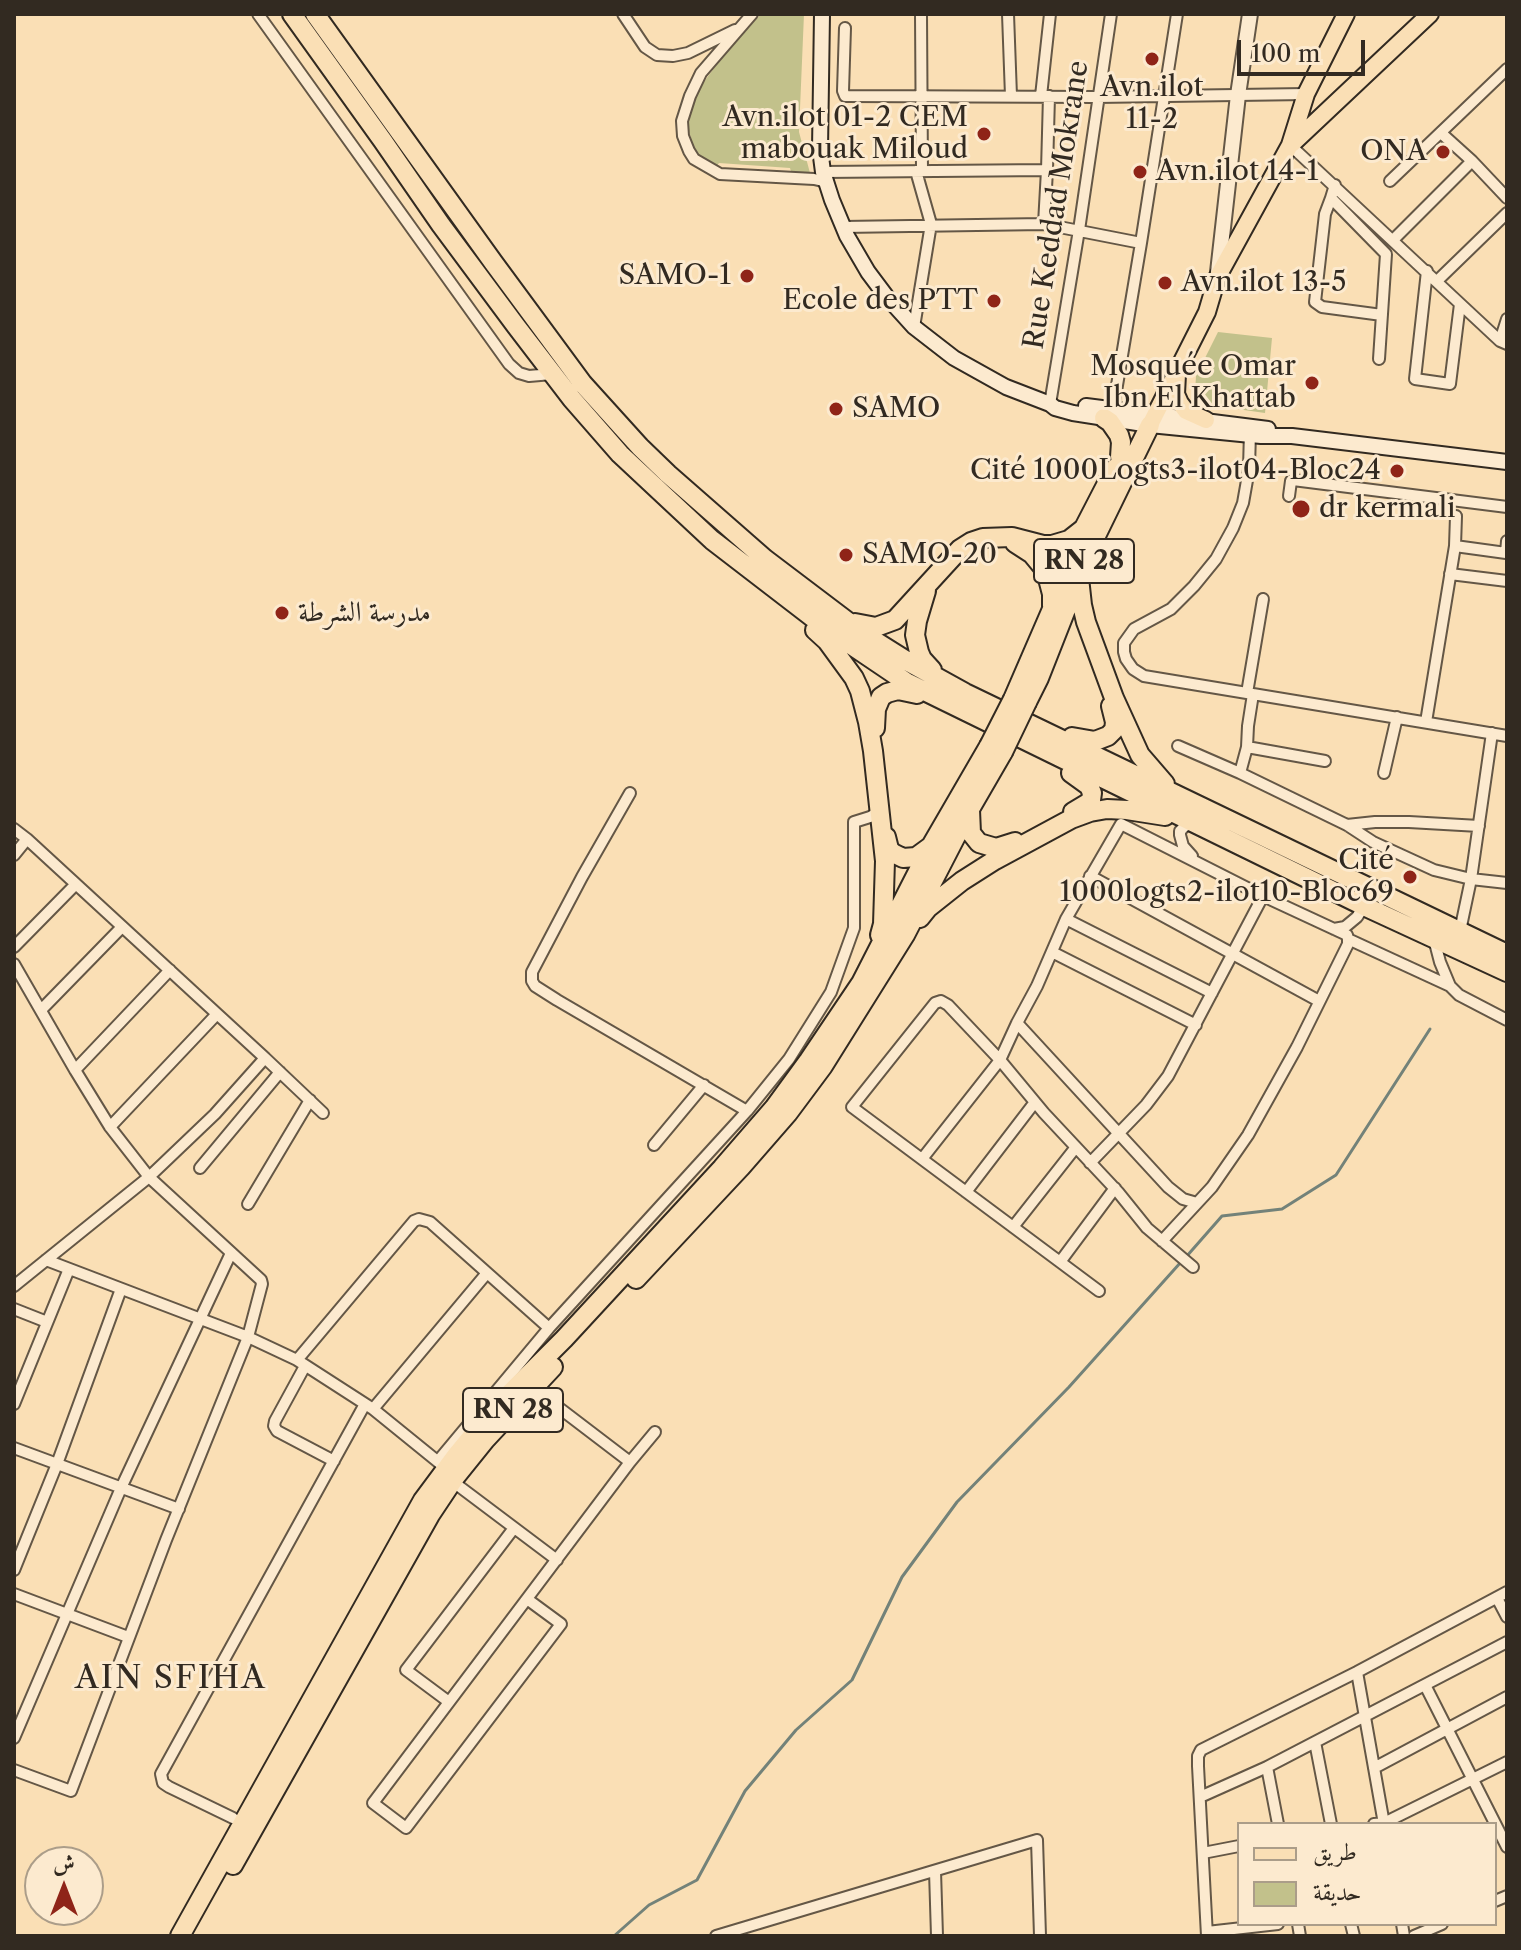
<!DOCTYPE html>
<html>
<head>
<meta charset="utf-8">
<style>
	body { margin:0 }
	#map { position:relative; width:1521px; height:1950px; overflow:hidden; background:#fadfb5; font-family:"Libre Caslon Text",Amiri,serif }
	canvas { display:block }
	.frame { position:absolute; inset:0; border:16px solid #322a21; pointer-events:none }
	.legend { position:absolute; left:1237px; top:1822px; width:260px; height:104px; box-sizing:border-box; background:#fceacf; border:2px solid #ab9d89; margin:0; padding:10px 14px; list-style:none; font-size:24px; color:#322a21 }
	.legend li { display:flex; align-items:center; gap:16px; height:40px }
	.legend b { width:40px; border:2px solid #ab9d89 }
	.north { position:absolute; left:24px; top:1846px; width:80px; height:80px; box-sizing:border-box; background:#fceacf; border:2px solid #ab9d89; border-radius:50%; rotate:0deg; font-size:22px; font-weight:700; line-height:32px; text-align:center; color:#322a21 }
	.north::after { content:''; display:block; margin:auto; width:28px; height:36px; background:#8f2418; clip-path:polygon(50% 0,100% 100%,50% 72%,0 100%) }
	.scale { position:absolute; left:1237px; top:40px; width:128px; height:36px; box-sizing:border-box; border:4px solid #322a21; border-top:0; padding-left:10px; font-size:24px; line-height:28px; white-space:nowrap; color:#322a21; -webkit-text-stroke:6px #fceacf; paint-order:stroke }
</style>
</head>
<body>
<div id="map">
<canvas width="1521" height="1950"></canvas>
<div class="frame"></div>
<ul class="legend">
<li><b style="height:10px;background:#fadfb5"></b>طريق</li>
<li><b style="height:22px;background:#c2c18b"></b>حديقة</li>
</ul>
<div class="north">ش</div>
<div class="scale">100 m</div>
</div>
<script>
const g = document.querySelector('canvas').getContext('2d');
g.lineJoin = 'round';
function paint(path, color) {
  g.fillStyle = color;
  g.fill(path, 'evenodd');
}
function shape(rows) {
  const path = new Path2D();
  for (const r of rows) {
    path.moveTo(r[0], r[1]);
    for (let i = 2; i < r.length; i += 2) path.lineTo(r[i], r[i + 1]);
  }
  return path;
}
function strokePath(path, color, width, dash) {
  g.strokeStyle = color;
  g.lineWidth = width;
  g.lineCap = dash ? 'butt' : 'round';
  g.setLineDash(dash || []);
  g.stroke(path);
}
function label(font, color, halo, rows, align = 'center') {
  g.font = font + ' "Libre Caslon Text",Amiri,serif';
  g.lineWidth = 6;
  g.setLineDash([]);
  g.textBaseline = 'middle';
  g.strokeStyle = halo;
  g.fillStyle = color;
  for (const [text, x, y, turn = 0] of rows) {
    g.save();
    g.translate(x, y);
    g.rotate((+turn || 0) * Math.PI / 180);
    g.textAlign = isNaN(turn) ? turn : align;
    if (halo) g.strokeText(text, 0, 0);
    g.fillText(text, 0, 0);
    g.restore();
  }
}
paint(shape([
	[761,14,804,14,799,132,810,173,792,175,790,168,719,163,715,169,701,158,693,146,688,127,695,94,720,60],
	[1218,332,1272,338,1265,413,1202,404,1195,393,1196,376]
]), '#c2c18b');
strokePath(shape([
	[1186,1257,1222,1216,1282,1209,1336,1175,1430,1029],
	[614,1936,649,1905,697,1880,745,1791,796,1730,852,1680,902,1577,957,1502,1069,1387,1181,1262]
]), '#738279', 3);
const minor = shape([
	[258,14,509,364,519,373,529,376,552,374],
	[623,14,645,47,657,55,673,56,688,53,735,30],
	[752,14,701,73,690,96,682,121,683,136,689,151,694,159,720,174,814,179,827,182],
	[921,14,922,171],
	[1008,14,1011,96],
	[845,28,843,91,845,96,1097,97,1306,94],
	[1041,96,1050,14],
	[1441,133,1472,161,1507,198],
	[1290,145,1500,341,1507,344],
	[823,172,1047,170],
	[1390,181,1507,69],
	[1335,185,1331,198,1386,254,1379,359],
	[1331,198,1325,214,1315,302,1322,307,1382,315],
	[1044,224,1047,170,1049,96],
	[843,227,1044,224,1141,243],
	[1393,240,1472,161],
	[1427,271,1415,379,1450,384,1460,304],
	[1437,281,1507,213],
	[914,327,931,224,916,171],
	[1500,341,1507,319],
	[1050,404,1079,230,1111,14],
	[1113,409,1141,243,1177,14],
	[1250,431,1249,469,1243,503,1233,528,1216,559,1194,586,1171,609,1134,629,1124,643,1124,652,1126,659,1133,669,1144,676,1507,736],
	[1289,496,1291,481,1293,480,1507,507],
	[1455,546,1506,553,1507,541],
	[1450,574,1507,581],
	[1247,693,1263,599],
	[1426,722,1455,546,1456,516],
	[1178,746,1240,773,1347,825,1373,842,1434,870,1471,879,1507,883],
	[1247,747,1248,726,1253,694],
	[1240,773,1247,747,1325,761],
	[1384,773,1397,717],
	[630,793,582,877,532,972,532,981,535,986,557,1000,747,1111],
	[1347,825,1375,822,1409,822,1479,826],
	[14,829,27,839,265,1058,215,1114,149,1177,14,1286],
	[14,855,27,839],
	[1192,856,1183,846,1180,835,1180,831,1185,826,1193,823],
	[1090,876,1319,1001],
	[1066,919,1212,993],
	[1334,929,1345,927,1357,917,1364,906],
	[1460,931,1471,879,1492,733],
	[1348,939,1450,986],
	[1434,939,1440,962,1450,986,1459,995,1507,1020],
	[14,947,76,884],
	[1052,952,1196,1025],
	[14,964,75,1070,110,1127,149,1177,261,1280,262,1284,248,1337,166,1540,71,1791,14,1770],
	[41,1010,122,927],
	[1017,1023,1168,1187,1183,1199,1197,1203],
	[265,1058,323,1113],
	[75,1070,170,970],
	[110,1127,217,1014],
	[654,1145,704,1085],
	[922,1159,1000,1060,1017,1023,1037,986,1066,919,1121,824,1263,896,1347,935,1348,939,1348,944,1297,1047,1248,1135,1212,1187,1162,1241],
	[1090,1163,1146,1105,1168,1076,1263,896],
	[200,1168,280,1072],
	[966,1192,1035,1102],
	[248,1204,310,1100],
	[1013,1227,1076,1147],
	[46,1260,248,1337,297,1360,373,1409,442,1465],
	[1060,1262,1115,1188],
	[1099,1291,852,1107,935,1003,941,1001,948,1005,1000,1060,1044,1113,1118,1192,1147,1228,1193,1267],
	[14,1309,47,1322],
	[297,1360,414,1221,419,1219,430,1222,549,1328],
	[305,1366,275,1421,274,1426,277,1431,334,1461],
	[533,1388,630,1462],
	[14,1404,69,1269],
	[373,1409,487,1273],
	[14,1448,179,1509],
	[438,1461,549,1328,747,1111,789,1059,831,992,854,928,854,822,870,817,880,811],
	[452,1481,557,1560],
	[14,1570,57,1464,121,1289],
	[14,1594,128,1637],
	[1497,1598,1507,1617],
	[527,1599,561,1624,406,1828,373,1803,630,1462,655,1432],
	[1357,1672,1384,1824],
	[1425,1685,1507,1847],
	[449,1702,406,1670,514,1528],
	[14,1738,121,1488,231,1253],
	[1315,1742,1331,1824],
	[1267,1767,1278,1824],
	[1374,1768,1507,1697],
	[1200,1797,1267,1767,1507,1642],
	[233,1818,169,1787,163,1783,161,1774,365,1404],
	[1374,1824,1384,1823,1507,1762],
	[1203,1853,1239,1846],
	[935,1871,937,1936],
	[1495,1901,1507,1896],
	[1298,1924,1300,1936],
	[1351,1924,1354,1936],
	[1402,1924,1404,1936],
	[1207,1932,1278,1924],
	[716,1936,1037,1840,1040,1936],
	[1207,1936,1198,1766,1198,1756,1201,1750,1357,1672,1507,1592],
	[1414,1936,1442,1924]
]);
const tertiary = shape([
	[1218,272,1238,95,1250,14]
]);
const secondary = shape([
	[822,14,820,149,823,172,832,200,847,236,868,272,886,296,914,327,954,358,1006,387,1050,404,1055,408,1073,413,1150,425,1261,436,1292,436,1507,462],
	[1086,406,1268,429]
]);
const primary = shape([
	[1292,144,1430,14],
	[1177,374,1176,394,1180,403,1186,411,1206,420],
	[1150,425,1207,312,1217,278,1290,145,1306,94,1346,14]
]);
const trunk = shape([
	[292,14,383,141,441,225,516,326,572,399,620,454,712,540,829,630,906,682,1364,906,1507,972],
	[315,14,493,262,583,384,640,447,668,474,765,559,864,634,907,661,965,693,1507,954],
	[1104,418,1110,422,1119,435,1121,442,1120,457],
	[1015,543,1032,554,1046,571,1052,594,1052,606],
	[1079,578,1082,605,1086,622,1114,698,1140,755,1165,784],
	[926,591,917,621,915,635,919,652,922,659,932,670],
	[855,623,876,627,895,620,960,549,971,542,983,538,1012,537,1043,545,1052,545,1069,540,1083,529],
	[815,630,827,641,854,678,860,691,868,722,873,751,885,861,883,924,880,935],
	[1013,699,1052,609,1084,528,1115,468],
	[1027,702,1039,678,1091,546,1150,425],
	[875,728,876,709,881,697,887,693,898,690,917,694],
	[1072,737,1095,741,1108,736,1114,730,1115,722,1111,706],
	[1071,773,1089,786,1092,793,1091,800,1088,803,1073,812],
	[970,810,971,833,979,843,996,848,1015,842],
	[886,837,889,849,893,853,903,858,916,857,931,846],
	[920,918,928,908,962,881,995,860,1071,819,1090,812,1107,809,1127,810,1165,816],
	[636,1279,741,1167,788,1113,823,1066,905,935,970,809,1003,752],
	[233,1865,430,1515,456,1476,485,1440,553,1367],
	[180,1936,423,1500,455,1457,497,1406,564,1339,722,1168,774,1108,809,1060,861,983,931,846,989,746]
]);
strokePath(minor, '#645746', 14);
strokePath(tertiary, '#645746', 18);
strokePath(secondary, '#322a21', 18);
strokePath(primary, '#322a21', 20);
strokePath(trunk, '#322a21', 22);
strokePath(minor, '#fceacf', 10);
strokePath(tertiary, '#fceacf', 14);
strokePath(secondary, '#fceacf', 14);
strokePath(primary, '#fadfb5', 16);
strokePath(trunk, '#fadfb5', 18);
const trunkBridge = shape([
	[989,746,1013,699],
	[1003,752,1027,702]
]);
strokePath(trunkBridge, '#322a21', 22, []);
strokePath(trunkBridge, '#fadfb5', 18);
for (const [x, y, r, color] of [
	[1152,59,8,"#8f2418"],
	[984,134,8,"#8f2418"],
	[1443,152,8,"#8f2418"],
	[1140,172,8,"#8f2418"],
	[747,276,8,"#8f2418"],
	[1165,283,8,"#8f2418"],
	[994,301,8,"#8f2418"],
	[1312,383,8,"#8f2418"],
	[836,409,8,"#8f2418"],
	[1397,471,8,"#8f2418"],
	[1301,509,10,"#8f2418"],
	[846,555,8,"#8f2418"],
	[282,613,8,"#8f2418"],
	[1410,877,8,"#8f2418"]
]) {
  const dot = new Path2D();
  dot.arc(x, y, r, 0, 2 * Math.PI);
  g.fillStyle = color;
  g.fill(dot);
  strokePath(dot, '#fceacf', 3);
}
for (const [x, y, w] of [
	[1084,561,100],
	[513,1410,100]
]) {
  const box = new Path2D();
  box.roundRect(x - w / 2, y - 22, w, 44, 6);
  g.fillStyle = '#fceacf';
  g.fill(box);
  strokePath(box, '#322a21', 2);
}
label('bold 26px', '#322a21', null, [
	["RN 28",1084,561],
	["RN 28",513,1410]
]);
label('28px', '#322a21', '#fceacf', [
	["Avn.ilot",1152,88,"center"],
	["11-2",1152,120,"center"],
	["Avn.ilot 01-2 CEM",968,118],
	["mabouak Miloud",968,150],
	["ONA",1427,152],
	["Avn.ilot 14-1",1156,172,"left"],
	["SAMO-1",731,276],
	["Avn.ilot 13-5",1181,283,"left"],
	["Ecole des PTT",978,301],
	["Mosquée Omar",1296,367],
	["Ibn El Khattab",1296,399],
	["SAMO",852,409,"left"],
	["Cité 1000Logts3-ilot04-Bloc24",1381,471],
	["dr kermali",1319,509,"left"],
	["SAMO-20",862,555,"left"],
	["مدرسة الشرطة",298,613,"left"],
	["Cité",1394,861],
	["1000logts2-ilot10-Bloc69",1394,893]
], 'right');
label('28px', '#322a21', '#fceacf', [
	["Rue Keddad Mokrane",1057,205,-81]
]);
g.letterSpacing = '2px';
label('32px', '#322a21', '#fceacf', [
	["AIN SFIHA",171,1679]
]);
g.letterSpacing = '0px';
</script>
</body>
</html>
